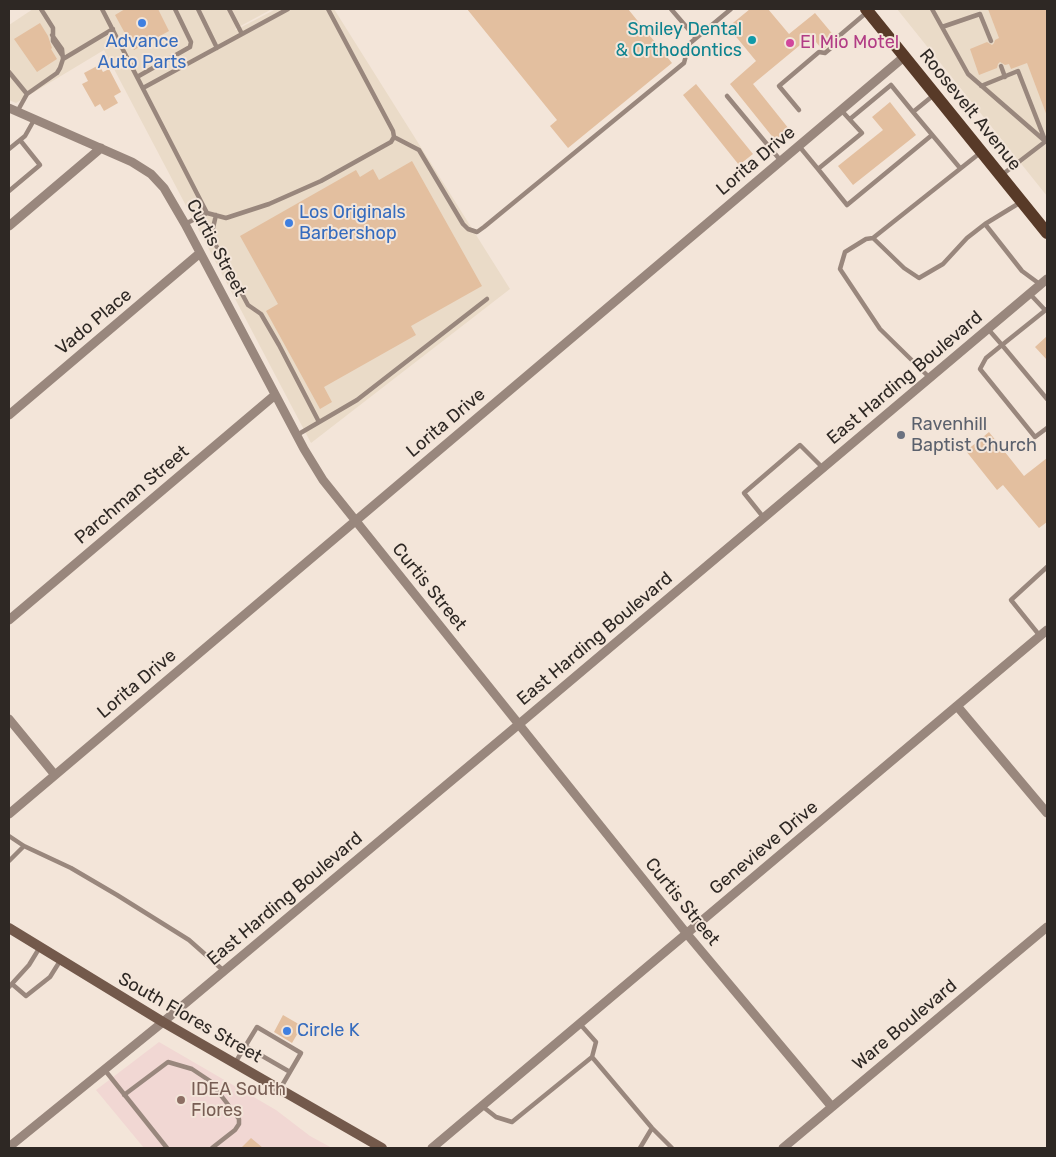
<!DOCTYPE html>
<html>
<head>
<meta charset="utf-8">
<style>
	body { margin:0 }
	#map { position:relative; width:1056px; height:1157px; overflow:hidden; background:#f3e5d9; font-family:Rubik,sans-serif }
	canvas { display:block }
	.frame { position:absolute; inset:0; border:10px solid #2e2824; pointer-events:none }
</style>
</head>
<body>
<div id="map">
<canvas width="1056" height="1157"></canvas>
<div class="frame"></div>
</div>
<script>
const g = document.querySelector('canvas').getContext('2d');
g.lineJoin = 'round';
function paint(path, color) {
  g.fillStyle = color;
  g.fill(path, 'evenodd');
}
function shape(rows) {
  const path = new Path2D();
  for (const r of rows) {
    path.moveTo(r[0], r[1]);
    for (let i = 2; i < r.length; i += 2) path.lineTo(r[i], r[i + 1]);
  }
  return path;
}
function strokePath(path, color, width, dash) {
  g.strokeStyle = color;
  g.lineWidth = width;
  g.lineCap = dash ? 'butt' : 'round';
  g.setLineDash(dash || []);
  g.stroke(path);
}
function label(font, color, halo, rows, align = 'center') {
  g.font = font + ' Rubik,sans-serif';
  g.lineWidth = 4;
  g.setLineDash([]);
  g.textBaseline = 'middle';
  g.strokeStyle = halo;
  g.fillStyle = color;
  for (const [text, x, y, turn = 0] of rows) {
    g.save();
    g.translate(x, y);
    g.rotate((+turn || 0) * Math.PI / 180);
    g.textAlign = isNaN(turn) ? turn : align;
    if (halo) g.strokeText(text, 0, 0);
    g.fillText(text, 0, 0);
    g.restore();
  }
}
paint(shape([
	[33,9,272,9,235,29,236,30,276,9,334,9,510,289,311,443,104,50,16,103,9,100,9,25],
	[897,9,1047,9,1047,196]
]), '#eadbc8');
paint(shape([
	[159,1042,276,1110,310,1136,332,1148,144,1148,96,1090]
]), '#f1d7d3');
paint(shape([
	[125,9,158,9,169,31,134,50,115,15],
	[467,9,628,9,672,63,568,148,550,126,557,120],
	[750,9,768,9,789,34,815,13,835,37,834,40,824,49,821,48,811,36,753,84,789,129,775,140,730,84,756,61,728,27],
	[988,9,1047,9,1047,116,1027,63,1011,69,1009,64,1005,65,1000,62,998,64,997,68,979,75,970,49,987,42,992,45,994,43,995,40,999,38],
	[40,23,48,36,52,48,51,49,57,59,37,72,14,39],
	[99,65,103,72,109,69,121,92,114,96,118,103,104,111,100,104,95,107,82,84,88,81,84,73],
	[696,84,753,154,739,165,683,95],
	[890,102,916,135,853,185,838,166,883,130,872,117],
	[412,161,482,286,411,326,416,335,324,387,332,402,320,409,266,311,278,304,240,236,356,170,360,177,373,169,379,180],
	[1047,336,1047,360,1035,347],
	[989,432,1024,476,1047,458,1047,522,1039,528,1003,485,997,490,966,451],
	[283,1015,302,1026,292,1043,274,1032],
	[251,1138,263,1148,241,1148]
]), '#e3bf9f');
strokePath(shape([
	[41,9,53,28,53,41,62,55],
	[102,9,207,213],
	[198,9,217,48],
	[229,9,242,34],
	[671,9,696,38],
	[932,9,968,74,1045,141],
	[942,27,980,14,991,41],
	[63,59,113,29],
	[1001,66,1005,77],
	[9,72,27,94,17,112],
	[137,77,190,47,191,42,175,9],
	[981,86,1018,71,1045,140],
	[143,88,288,9],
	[27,94,57,73,60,68,63,59,62,49,52,35],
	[727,96,781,161],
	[799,110,779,86,819,52,825,53,838,42,839,36,866,13],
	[913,112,960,168],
	[850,119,891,85,913,112,935,94],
	[394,137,419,150,463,224,468,229,477,232,484,227,684,63,689,44,731,9],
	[799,146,818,169,862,133,841,110],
	[9,149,25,136,34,120],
	[818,169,847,205,932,135],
	[1003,174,1046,141],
	[9,191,40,165,20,140],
	[216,215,213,228,212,238,248,305,261,314,279,345,319,422],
	[185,224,207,213,226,218,269,204,321,181,391,142,394,137,393,131,328,9],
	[985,224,1022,271,1041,285],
	[873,238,980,153],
	[1030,294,1045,310],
	[1047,309,1002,345,1047,399],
	[988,329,1002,345,986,358,980,369,1035,437,1047,428],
	[930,378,880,329,840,269,845,252,866,239,873,238,904,268,919,278,943,264,967,238,985,224,1021,202],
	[297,435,357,400,487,299],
	[764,518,744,493,800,445,823,468],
	[1040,636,1011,600,1047,567],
	[9,836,24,846,71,868,117,895,189,940,224,971],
	[9,861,24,846],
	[12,984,26,996,50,977,60,961],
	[9,987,29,965,40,947],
	[580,1024,596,1042,592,1057],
	[245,1046,290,1072],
	[235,1063,257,1027,301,1053,280,1089],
	[104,1069,167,1148],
	[124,1095,168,1062,192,1069,210,1081,239,1119,239,1124,235,1130,212,1148],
	[482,1106,496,1117,512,1122,592,1057,652,1128,672,1148],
	[640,1148,652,1128]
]), '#99877d', 4.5);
strokePath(shape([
	[9,108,132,162,151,174,164,188,185,224,304,449,323,480,687,934,832,1107],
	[9,226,101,148],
	[9,415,200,253],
	[9,620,275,395],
	[957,706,1047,813],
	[9,719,55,775],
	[9,814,905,56],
	[9,1147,163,1022,518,725,1047,279],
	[432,1148,1047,630],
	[783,1148,1047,927]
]), '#99877d', 9);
strokePath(shape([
	[9,928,163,1022,382,1148]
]), '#73594b', 10);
strokePath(shape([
	[866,9,1047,233]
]), '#583a28', 12);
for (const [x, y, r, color] of [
	[142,23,5,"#3f7fe0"],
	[752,40,5,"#0f9aa8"],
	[790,43,5,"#d1479c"],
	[289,223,5,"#3f7fe0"],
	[901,435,5,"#6b7280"],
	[287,1031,5,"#3f7fe0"],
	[181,1100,5,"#8d6e63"]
]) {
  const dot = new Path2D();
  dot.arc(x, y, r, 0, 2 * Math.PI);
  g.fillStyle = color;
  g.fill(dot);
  strokePath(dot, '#f3e5d9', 2);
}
label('18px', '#0d838f', '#f3e5d9', [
	["Smiley Dental",742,30],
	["& Orthodontics",742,51]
], 'right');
label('18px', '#366cbe', '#f3e5d9', [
	["Advance",142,42,"center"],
	["Auto Parts",142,63,"center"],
	["Los Originals",299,213],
	["Barbershop",299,234],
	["Circle K",297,1031]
], 'left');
label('18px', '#b23c85', '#f3e5d9', [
	["El Mio Motel",800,43]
], 'left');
label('18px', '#2e2824', '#f3e5d9', [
	["Roosevelt Avenue",970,110,51],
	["Lorita Drive",756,161,-40],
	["Curtis Street",216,248,62],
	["Vado Place",94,322,-40],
	["East Harding Boulevard",905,378,-40],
	["Lorita Drive",446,423,-40],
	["Parchman Street",132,495,-40],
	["Curtis Street",429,587,51],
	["East Harding Boulevard",595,639,-40],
	["Lorita Drive",137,684,-40],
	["Genevieve Drive",764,848,-40],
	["East Harding Boulevard",285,899,-40],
	["Curtis Street",682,902,51],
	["South Flores Street",190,1018,30],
	["Ware Boulevard",905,1025,-40]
]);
label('18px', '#5b616d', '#f3e5d9', [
	["Ravenhill",911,425],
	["Baptist Church",911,446]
], 'left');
label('18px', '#785e54', '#f3e5d9', [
	["IDEA South",191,1090],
	["Flores",191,1111]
], 'left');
</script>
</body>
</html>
